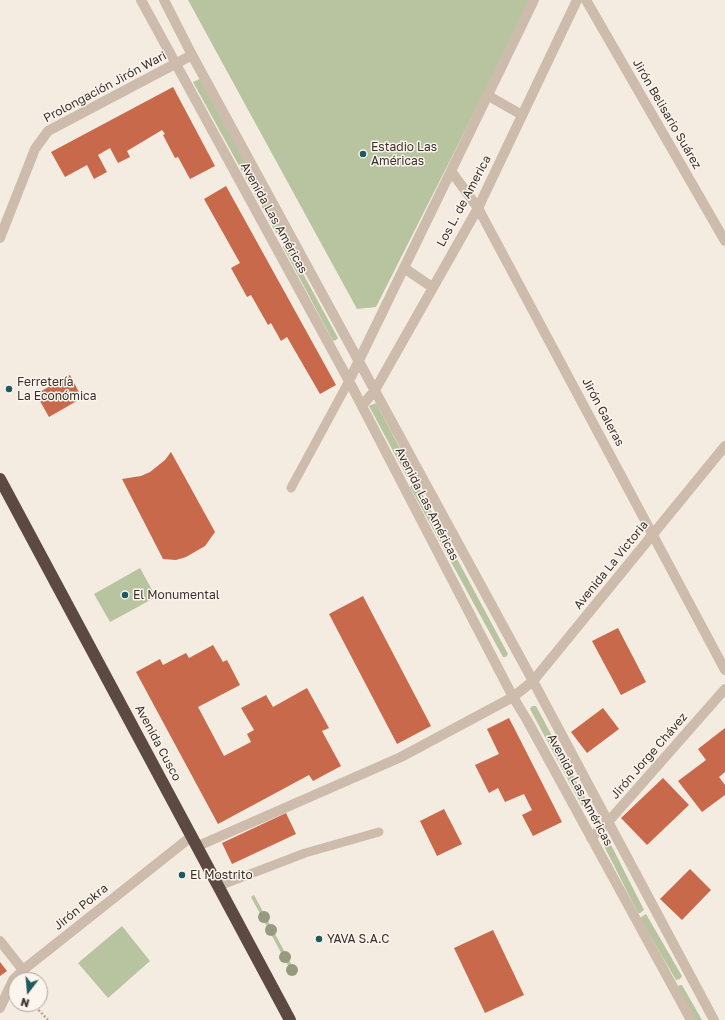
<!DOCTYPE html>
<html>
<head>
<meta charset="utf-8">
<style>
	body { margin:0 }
	#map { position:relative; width:725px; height:1020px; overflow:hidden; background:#f4ebe1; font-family:"Golos Text",sans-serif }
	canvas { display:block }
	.north { position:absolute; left:8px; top:972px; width:40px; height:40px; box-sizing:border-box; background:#fbf5ee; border:1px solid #aea6a0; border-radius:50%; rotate:196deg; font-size:11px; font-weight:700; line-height:16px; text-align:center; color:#3b302b }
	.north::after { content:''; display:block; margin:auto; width:14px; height:18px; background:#1f5a5e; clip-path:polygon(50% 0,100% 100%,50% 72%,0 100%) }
</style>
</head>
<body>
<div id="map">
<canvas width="725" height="1020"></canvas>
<div class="north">N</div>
</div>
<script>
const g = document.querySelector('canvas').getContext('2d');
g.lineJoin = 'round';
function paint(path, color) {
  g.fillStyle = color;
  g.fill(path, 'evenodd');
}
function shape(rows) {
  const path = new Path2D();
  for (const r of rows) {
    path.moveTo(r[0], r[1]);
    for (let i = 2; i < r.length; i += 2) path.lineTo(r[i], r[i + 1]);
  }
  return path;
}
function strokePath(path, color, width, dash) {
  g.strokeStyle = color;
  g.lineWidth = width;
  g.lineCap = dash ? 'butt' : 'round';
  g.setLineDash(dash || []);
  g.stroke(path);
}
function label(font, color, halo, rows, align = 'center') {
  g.font = font + ' "Golos Text",sans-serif';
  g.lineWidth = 3;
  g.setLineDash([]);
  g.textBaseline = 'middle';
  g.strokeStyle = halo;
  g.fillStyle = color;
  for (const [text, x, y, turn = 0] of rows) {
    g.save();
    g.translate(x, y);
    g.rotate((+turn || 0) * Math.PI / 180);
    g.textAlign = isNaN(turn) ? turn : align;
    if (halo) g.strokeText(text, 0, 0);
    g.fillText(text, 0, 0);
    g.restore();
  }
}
paint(shape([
	[188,0,531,0,376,307,357,309],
	[200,79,282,230,279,233,276,233,193,82],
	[287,244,338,338,336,340,333,341,283,247],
	[376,403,413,473,411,476,407,477,369,406],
	[413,484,417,484,508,654,506,657,503,657,410,487],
	[140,568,156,597,110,622,94,594],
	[532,706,536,706,588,803,586,805,582,806,530,709],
	[603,833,605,833,644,910,640,913,638,913,599,836],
	[254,895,295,971,292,973,251,897],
	[646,914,682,976,680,979,676,980,640,918],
	[122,926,150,961,108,998,78,963],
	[680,985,682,985,702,1020,694,1020,677,987]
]), '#b8c4a0');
paint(shape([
	[173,87,215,166,190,179,178,157,175,158,163,135,165,134,162,130,127,151,130,157,118,163,110,148,98,155,107,172,94,179,87,165,65,177,51,152],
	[226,186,336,385,320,394,287,337,281,341,271,323,268,325,251,295,247,297,231,268,240,263,204,199],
	[70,375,82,398,49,417,36,394],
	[171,452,215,532,205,546,186,557,176,560,163,559,122,479,141,476,150,472,165,460],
	[363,596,431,726,397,744,329,614],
	[618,628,646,682,621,695,592,641],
	[213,645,223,662,227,660,240,685,198,707,224,756,251,742,247,734,254,730,241,708,266,695,273,707,307,688,329,728,322,731,341,766,313,781,309,775,218,824,136,672,160,659,163,665,186,653,189,658],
	[603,708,619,729,587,753,571,732],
	[509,718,562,822,533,836,522,815,532,810,524,794,505,802,498,788,489,793,475,765,499,754,487,729],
	[725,728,725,772,719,777,725,785,725,795,702,812,678,781,706,760,698,749],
	[663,778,689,805,647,845,621,818],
	[444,809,462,844,437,856,420,821],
	[286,813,296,834,232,864,222,843],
	[690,869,711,890,682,920,660,899],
	[493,930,524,995,485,1013,454,948],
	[0,962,7,971,0,976]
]), '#c8694b');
strokePath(shape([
	[33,1004,48,1020]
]), '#b9a596', 2.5, [2, 2]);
strokePath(shape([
	[291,488,349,381],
	[219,886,305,853,379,832]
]), '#cdbbac', 9);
strokePath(shape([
	[141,0,349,381,513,697,527,720,691,1020],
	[164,0,192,55,533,681,714,1020],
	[586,0,725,241],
	[487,95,522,115],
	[451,171,478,208,725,670],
	[0,238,35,149,48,131,192,55],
	[404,268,432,287],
	[349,381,534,0],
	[362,406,375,390,478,208,577,0],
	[591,838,608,822,725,689],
	[198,846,401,757,513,697,533,681,725,446],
	[0,941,23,970],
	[0,1008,13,980,23,970,192,836]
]), '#cdbbac', 10);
strokePath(shape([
	[0,479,290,1020]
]), '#5c4a42', 12);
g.fillStyle = '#969b7f';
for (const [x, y] of [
	[264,917],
	[271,930],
	[285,957],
	[292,970]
]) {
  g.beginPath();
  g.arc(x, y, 6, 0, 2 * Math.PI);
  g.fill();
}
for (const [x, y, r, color] of [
	[363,154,4,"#1f5a5e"],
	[9,389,4,"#1f5a5e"],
	[125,595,4,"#1f5a5e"],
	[182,875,4,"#1f5a5e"],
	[319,939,4,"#1f5a5e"]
]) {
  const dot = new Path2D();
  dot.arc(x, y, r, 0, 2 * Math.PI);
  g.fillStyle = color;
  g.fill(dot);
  strokePath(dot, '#fbf5ee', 1.5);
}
label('12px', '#3b302b', '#fbf5ee', [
	["Prolongación Jirón Wari",105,87,-28],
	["Jirón Belisario Suárez",667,114,60],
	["Los L. de America",464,201,-62],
	["Avenida Las Américas",274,218,61],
	["Jirón Galeras",603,412,62],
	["Avenida Las Américas",427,504,63],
	["Avenida La Victoria",611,565,-51],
	["Avenida Cusco",158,743,62],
	["Jirón Jorge Chávez",649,756,-49],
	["Avenida Las Américas",580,790,62],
	["Jirón Pokra",81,907,-39]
]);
label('12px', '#3b302b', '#fbf5ee', [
	["Estadio Las",371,147],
	["Américas",371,161],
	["Ferretería",17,382],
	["La Económica",17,396],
	["El Monumental",133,595],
	["El Mostrito",190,875],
	["YAVA S.A.C",327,939]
], 'left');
</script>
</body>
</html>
